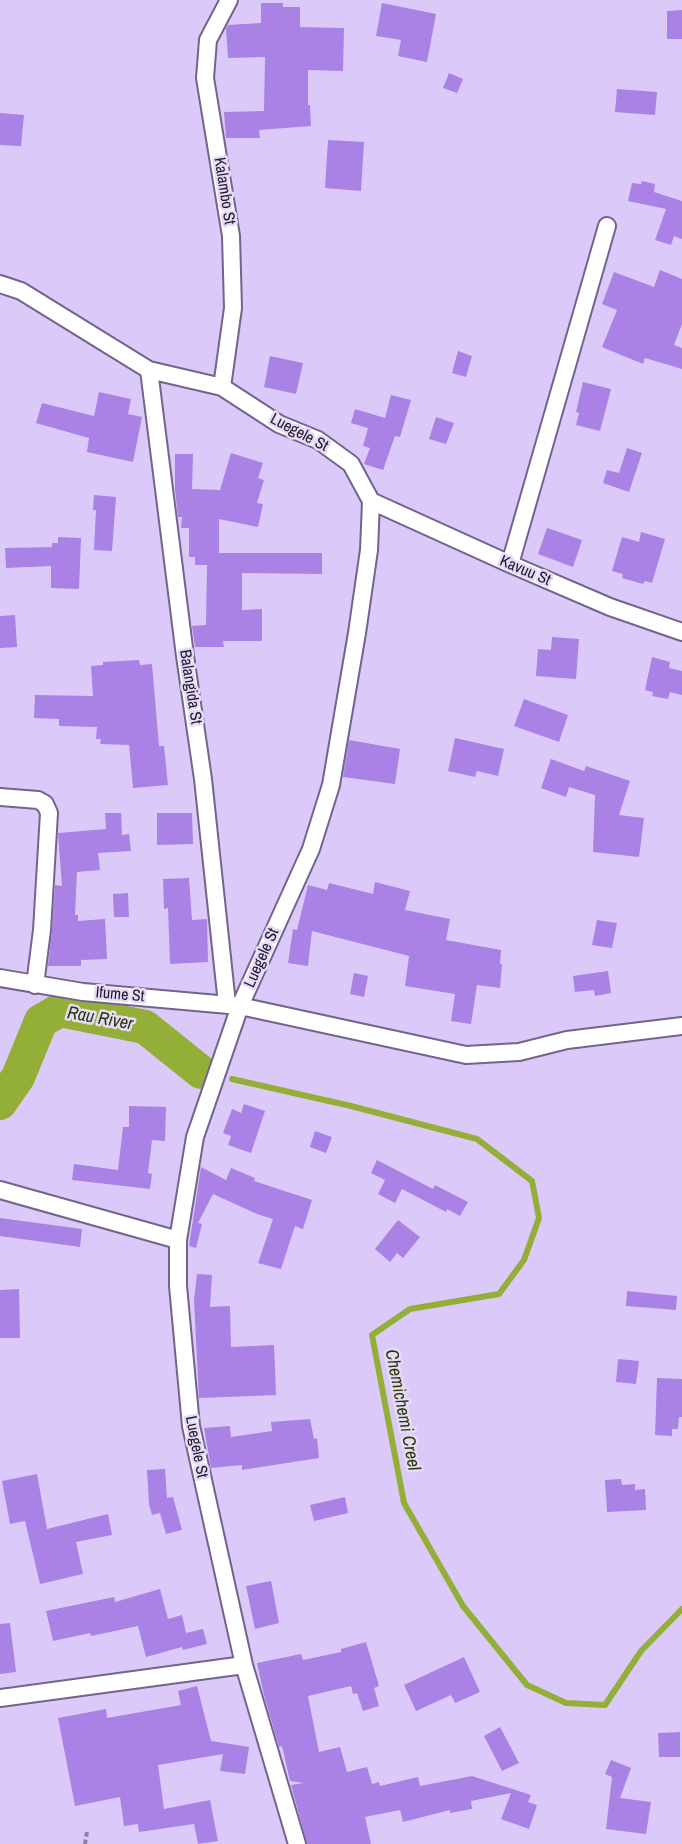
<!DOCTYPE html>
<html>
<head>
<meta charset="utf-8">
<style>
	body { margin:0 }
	canvas { display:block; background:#dbcaf9 }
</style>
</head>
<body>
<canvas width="682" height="1844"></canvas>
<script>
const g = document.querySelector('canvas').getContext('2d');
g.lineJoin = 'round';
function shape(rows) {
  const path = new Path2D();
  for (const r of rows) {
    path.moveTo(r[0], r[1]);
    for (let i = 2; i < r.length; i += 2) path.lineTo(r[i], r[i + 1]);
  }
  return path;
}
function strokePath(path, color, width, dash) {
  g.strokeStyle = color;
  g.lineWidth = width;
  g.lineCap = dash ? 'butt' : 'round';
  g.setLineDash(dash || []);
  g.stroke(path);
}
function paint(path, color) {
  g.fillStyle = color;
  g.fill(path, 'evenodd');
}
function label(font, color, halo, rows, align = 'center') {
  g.font = font + ' "Archivo Narrow",sans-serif';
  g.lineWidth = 5;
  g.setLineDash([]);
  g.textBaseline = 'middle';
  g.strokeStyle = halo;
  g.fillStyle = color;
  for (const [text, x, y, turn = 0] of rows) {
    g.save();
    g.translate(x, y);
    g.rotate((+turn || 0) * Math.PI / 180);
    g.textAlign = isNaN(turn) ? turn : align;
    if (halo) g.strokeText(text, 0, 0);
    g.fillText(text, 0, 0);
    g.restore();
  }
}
strokePath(shape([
	[232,1079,351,1106,477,1139,532,1181,539,1218,524,1260,499,1294,410,1309,372,1335,404,1503,463,1606,527,1685,566,1703,605,1705,641,1651,682,1609]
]), '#94af37', 6);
strokePath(shape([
	[0,1103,18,1077,41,1021,60,1010,145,1027,201,1072]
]), '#94af37', 34);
paint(shape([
	[261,3,283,3,283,7,300,7,300,27,344,28,343,71,308,70,308,105,310,105,311,126,259,130,260,138,226,138,224,112,264,111,265,57,228,58,226,28,228,25,261,23],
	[382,3,436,14,427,62,398,56,401,40,376,36],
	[682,10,682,39,667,39,667,11],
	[449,73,463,79,457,93,443,88],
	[617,89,657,92,655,115,615,112],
	[0,113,24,115,21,146,0,145],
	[328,140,364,142,361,191,325,188],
	[642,181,655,184,654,192,682,201,682,239,674,236,671,245,655,240,666,209,628,201,632,183,641,184],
	[660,270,682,279,682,324,674,345,682,348,682,369,645,358,643,364,602,347,617,310,602,304,614,272,654,287],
	[458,351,472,356,466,377,452,373],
	[270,356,303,363,296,394,264,387],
	[583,382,611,389,600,431,576,425,579,413,576,412],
	[99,392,131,399,128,414,142,417,133,462,87,452,89,438,36,423,42,403,94,416],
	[391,395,411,400,400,437,395,436,383,470,364,464,370,448,363,446,368,428,351,423,355,409,385,418],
	[436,417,454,423,446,444,429,439],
	[627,448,642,453,629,492,603,483,607,470,619,473],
	[231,453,263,463,258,478,264,480,257,503,263,504,258,527,219,519,219,553,322,553,322,574,242,573,242,610,262,609,262,641,223,641,224,647,195,647,192,626,206,625,207,565,195,565,195,557,189,557,189,528,181,528,182,517,178,517,175,489,175,454,193,454,192,489,220,490],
	[94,495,116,497,112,551,94,550,96,510,93,510],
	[547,528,582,540,573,567,538,554],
	[641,532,665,539,652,583,645,581,643,584,622,578,623,574,612,571,622,537,639,542],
	[58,537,81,538,79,589,51,588,51,566,6,568,5,548,52,547,52,543,58,543],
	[15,615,17,647,0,648,0,616],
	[552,637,579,639,576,679,536,676,538,649,551,650],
	[652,657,670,662,669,668,682,671,682,695,670,692,668,699,652,696,653,692,645,690],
	[139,660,140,665,152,664,159,746,164,746,168,785,133,788,129,745,100,744,101,739,96,739,97,727,59,726,59,719,34,718,35,695,93,696,91,666,103,665,103,662],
	[524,699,568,715,559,742,514,726],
	[455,738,504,749,498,776,477,771,475,777,448,771],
	[349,740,400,749,395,784,343,777],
	[551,759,584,771,586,766,630,781,619,815,644,818,639,857,593,852,595,795,569,787,566,797,541,788],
	[105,813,121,813,122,835,129,834,131,851,98,853,100,870,77,872,75,915,78,915,78,921,105,919,107,959,81,960,81,966,48,966,52,931,55,885,62,886,58,833,106,829],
	[157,813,192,813,193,844,157,845],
	[189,878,192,920,207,919,208,962,170,964,168,908,164,909,163,879],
	[375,882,410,891,405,910,450,919,446,940,501,950,500,964,502,964,500,988,477,985,471,1024,451,1021,455,994,405,986,409,956,312,931,308,966,288,963,293,929,297,930,308,885,327,890,329,883,373,894],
	[128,893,129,917,114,917,113,894],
	[597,920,617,923,612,948,592,945],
	[608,971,611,993,595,996,594,990,575,992,573,976],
	[354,973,368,976,364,997,350,994],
	[244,1104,265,1111,251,1153,228,1145,231,1136,223,1133,232,1109,241,1113],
	[129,1106,166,1107,165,1141,152,1140,148,1173,152,1174,150,1189,72,1180,74,1164,118,1170,123,1127,129,1127],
	[315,1131,332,1137,326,1153,310,1147],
	[377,1160,433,1189,435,1185,468,1202,460,1216,447,1209,446,1212,402,1189,395,1203,378,1194,385,1180,371,1173],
	[201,1167,226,1180,231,1168,255,1178,254,1181,312,1200,303,1229,295,1226,281,1269,258,1263,273,1219,257,1214,213,1194,198,1223,202,1224,196,1248,189,1246],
	[0,1218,82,1229,80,1247,0,1236],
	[398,1220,420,1237,403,1258,397,1253,390,1262,375,1249],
	[197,1274,212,1275,210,1307,230,1306,231,1347,274,1345,276,1395,199,1398,194,1300],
	[19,1289,20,1338,0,1338,0,1290],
	[627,1291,677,1296,676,1310,626,1306],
	[618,1359,639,1361,636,1384,616,1382],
	[657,1378,682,1379,682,1417,679,1417,678,1429,672,1429,672,1436,655,1435],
	[310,1419,314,1439,317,1438,319,1458,242,1470,242,1465,211,1468,204,1428,230,1426,231,1437,272,1431,271,1422],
	[165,1469,167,1498,173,1497,182,1530,166,1534,160,1513,152,1515,149,1504,147,1470],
	[37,1474,47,1529,108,1514,112,1535,76,1542,83,1574,40,1584,25,1521,10,1524,2,1481],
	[621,1479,622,1485,635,1484,635,1490,645,1489,646,1510,607,1512,605,1480],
	[345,1497,348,1513,314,1521,310,1505],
	[271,1581,279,1623,255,1629,246,1586],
	[160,1589,168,1619,182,1615,186,1633,203,1629,207,1644,183,1650,182,1647,146,1657,138,1626,91,1636,90,1633,53,1641,46,1611,114,1597,115,1602],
	[10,1623,16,1672,0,1674,0,1624],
	[366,1642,379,1686,374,1688,379,1706,363,1711,357,1693,353,1694,351,1686,308,1696,319,1752,340,1747,347,1772,367,1767,372,1784,379,1782,380,1786,418,1777,420,1786,472,1776,531,1795,528,1802,537,1805,529,1829,501,1819,511,1793,471,1801,472,1809,450,1813,450,1810,403,1822,400,1810,365,1817,371,1844,307,1844,291,1785,304,1783,290,1781,282,1746,279,1747,264,1695,257,1663,301,1654,303,1660,341,1652,341,1649],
	[464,1657,480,1692,455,1703,451,1695,416,1711,404,1685],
	[197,1686,211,1741,249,1747,245,1774,220,1771,223,1754,158,1765,164,1809,210,1800,218,1841,198,1844,194,1824,139,1832,138,1824,124,1826,120,1797,75,1806,58,1718,106,1709,107,1718,181,1705,178,1691],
	[500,1727,519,1763,502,1771,484,1736],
	[680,1732,680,1757,659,1757,658,1733],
	[611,1760,631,1768,620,1798,651,1802,646,1834,606,1829,612,1777,605,1774]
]), '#aa81e5');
const street = shape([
	[0,284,21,291,149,370,222,387,279,424,318,440,351,464,371,501,369,550,357,633,331,785,311,849,240,1006,195,1137,178,1240,178,1286,191,1426,244,1665,297,1844],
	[149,370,185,656,203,779,227,1004],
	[222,387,233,308,231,236,205,78,208,40,229,0],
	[371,501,510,564,610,607,682,632],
	[510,564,607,226],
	[0,797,38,800,45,804,49,813,42,930,35,985],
	[0,978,83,992,240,1006,466,1055,519,1052,567,1040,682,1026],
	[0,1190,178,1240],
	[0,1698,244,1665]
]);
strokePath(street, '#73638d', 20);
strokePath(shape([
	[85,1844,87,1832]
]), '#8d81a3', 4, [4.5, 3]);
strokePath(street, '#fff', 16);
label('16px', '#211a2b', '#e5dbf8', [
	["Kalambo St",224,191,81],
	["Luegele St",299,433,28],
	["Kavuu St",525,571,23],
	["Balangida St",190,687,81],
	["Luegele St",262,958,-66],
	["Ifume St",120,995,5],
	["Luegele St",196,1447,79]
]);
label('italic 18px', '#2d3706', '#e5dbf8', [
	["Rau River",100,1019,10],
	["Chemichemi Creel",402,1410,79]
]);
</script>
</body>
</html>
